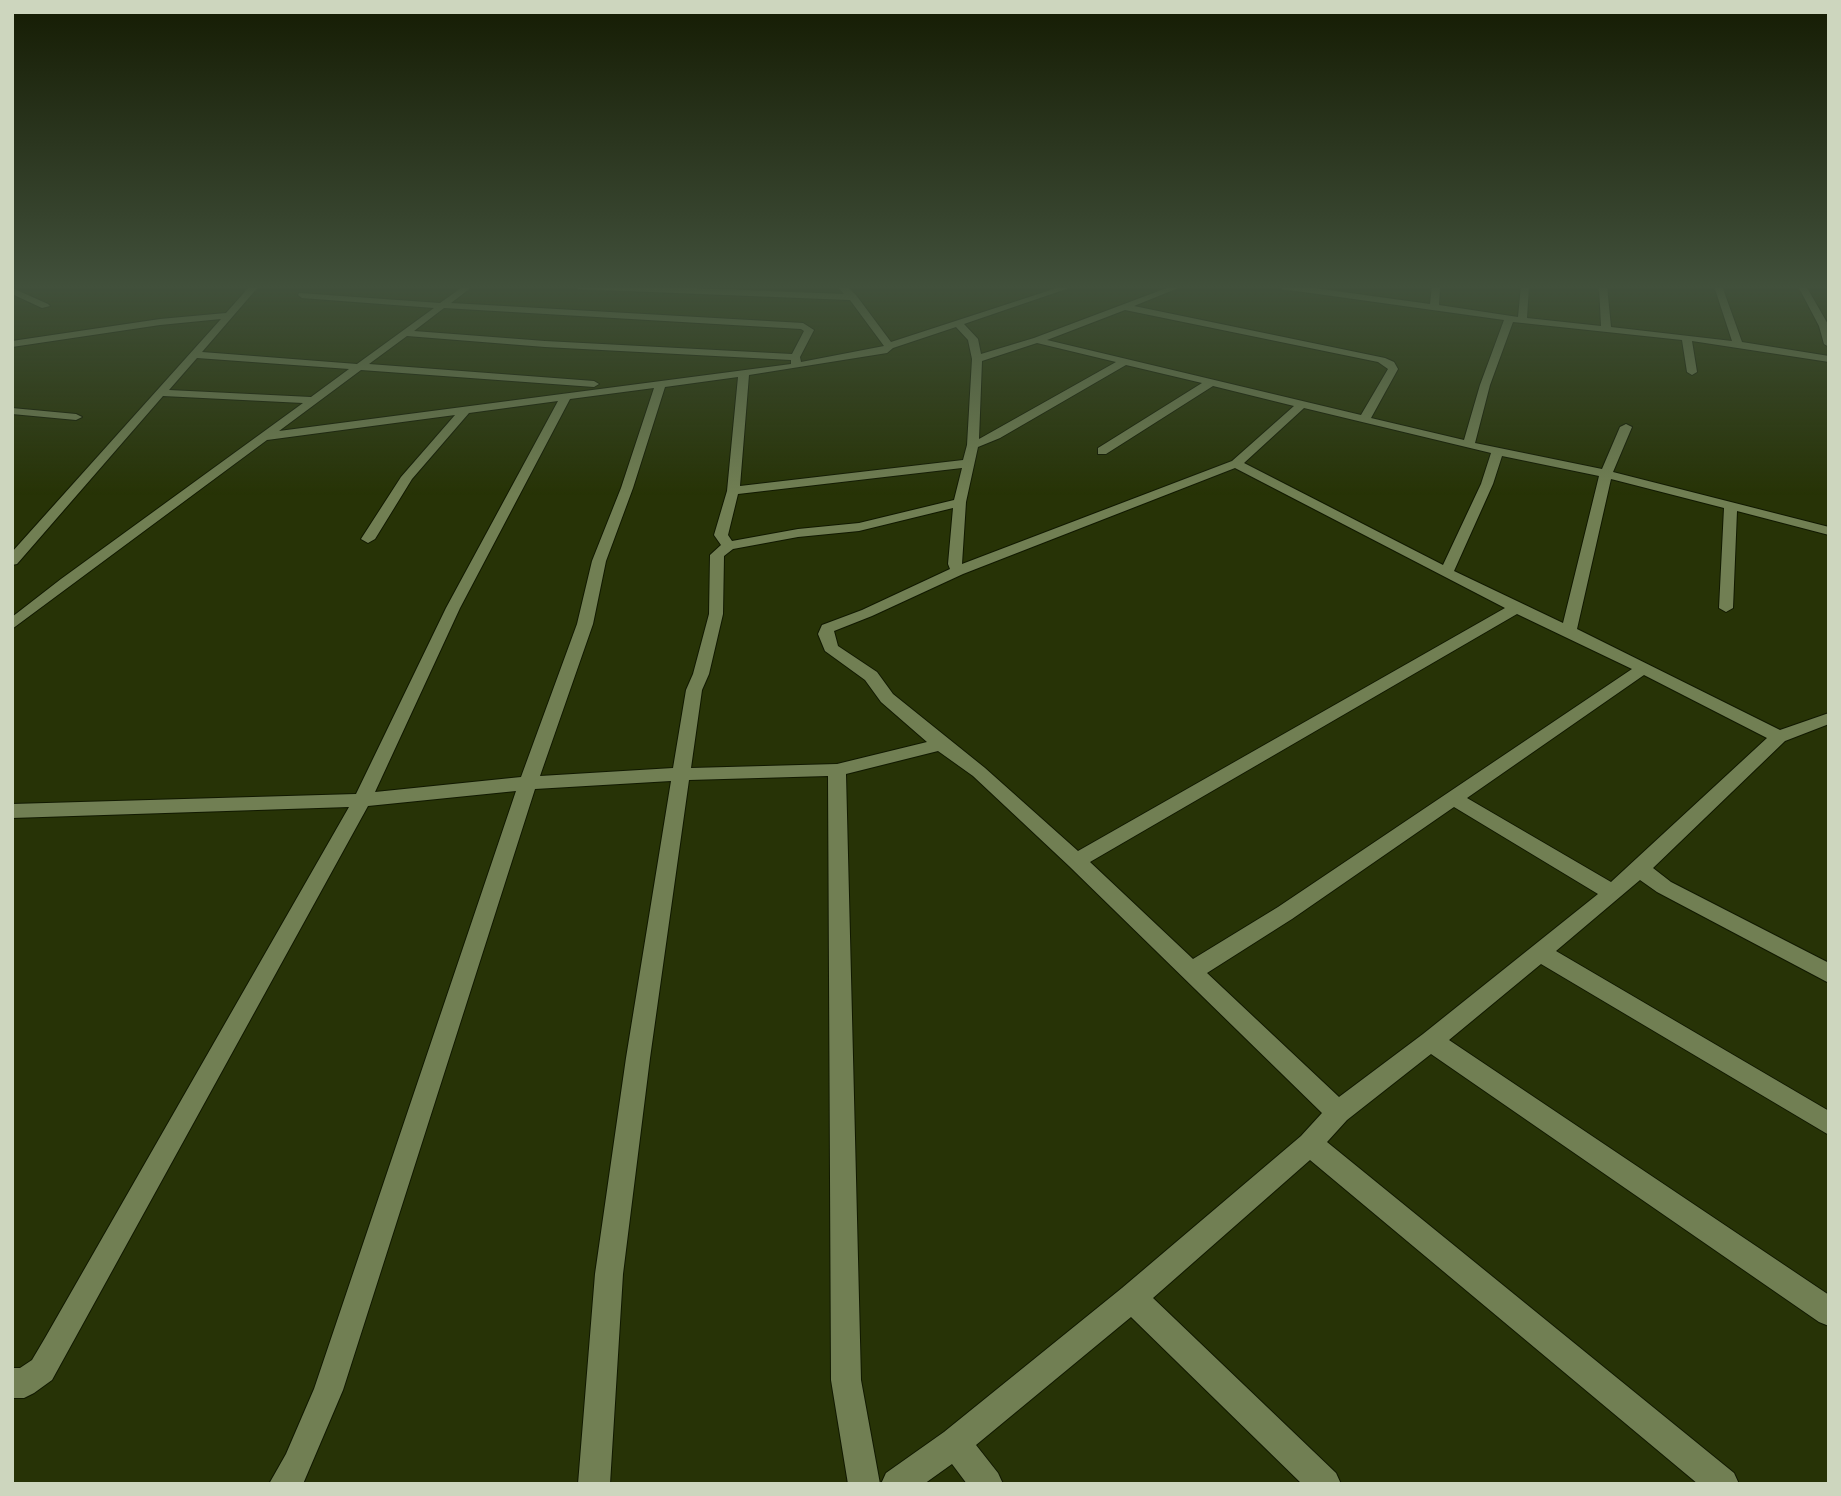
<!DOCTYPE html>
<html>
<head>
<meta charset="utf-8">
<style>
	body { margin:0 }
	#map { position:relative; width:1841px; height:1496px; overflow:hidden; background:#273306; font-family:"IBM Plex Serif",serif }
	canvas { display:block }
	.frame { position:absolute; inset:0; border:14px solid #cdd6be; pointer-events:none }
</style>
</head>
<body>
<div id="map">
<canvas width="1841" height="1496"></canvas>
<div class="frame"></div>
</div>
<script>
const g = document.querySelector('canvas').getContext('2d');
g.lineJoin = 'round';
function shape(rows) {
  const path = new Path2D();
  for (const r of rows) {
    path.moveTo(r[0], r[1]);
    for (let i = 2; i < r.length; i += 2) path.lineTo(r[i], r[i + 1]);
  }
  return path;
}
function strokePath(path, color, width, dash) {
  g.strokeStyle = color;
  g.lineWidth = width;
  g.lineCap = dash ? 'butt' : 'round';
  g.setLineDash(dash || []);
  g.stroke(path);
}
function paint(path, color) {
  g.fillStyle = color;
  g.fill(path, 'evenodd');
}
const minor = shape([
	[250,286,259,286,202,352,357,364,434,308,302,298,298,295,299,293,440,303,464,286,473,286,451,303,803,323,814,330,800,357,801,362,884,346,850,300,578,289,574,286,638,286,844,294,837,286,846,286,856,295,891,342,1063,286,1075,286,964,324,978,339,981,354,1034,338,1172,286,1183,286,1134,306,1385,358,1394,362,1398,369,1371,418,1464,440,1480,385,1504,320,1282,289,1278,286,1299,286,1430,304,1432,286,1440,286,1439,305,1518,317,1521,286,1529,286,1527,318,1601,326,1599,286,1607,286,1611,327,1732,341,1714,286,1722,286,1742,342,1829,356,1829,362,1692,341,1697,372,1692,375,1687,372,1682,340,1513,322,1490,385,1475,443,1602,469,1620,427,1626,424,1632,427,1613,472,1829,527,1829,535,1737,511,1733,608,1726,612,1719,608,1724,508,1611,479,1577,629,1780,730,1829,713,1829,724,1785,741,1653,868,1671,882,1829,963,1829,983,1657,892,1640,880,1556,951,1829,1111,1829,1135,1541,964,1449,1040,1829,1295,1829,1326,1819,1322,1431,1054,1347,1120,1327,1142,1734,1473,1739,1484,1698,1484,1310,1160,1153,1298,1336,1473,1341,1484,1302,1484,1131,1317,976,1445,998,1473,1003,1484,967,1484,952,1464,924,1484,881,1484,886,1473,944,1432,1122,1288,1301,1136,1322,1113,1069,866,973,776,938,751,846,774,861,1380,880,1484,848,1484,831,1380,828,776,689,780,650,1058,623,1274,610,1484,578,1484,595,1274,626,1058,671,781,535,789,343,1390,303,1484,269,1484,286,1454,314,1389,516,791,368,806,52,1380,34,1393,24,1398,12,1398,12,1368,20,1368,32,1360,45,1338,349,807,12,818,12,804,356,794,446,608,558,401,469,413,412,479,375,539,368,543,361,539,401,477,455,415,267,440,12,629,12,617,61,579,303,403,163,396,17,564,12,565,12,552,221,319,160,325,12,347,12,341,160,319,226,313,250,286],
	[444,308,801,329,804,331,792,354,545,341,414,331,444,308],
	[1125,310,1378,362,1388,369,1361,415,1047,340,1125,310],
	[956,327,968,340,972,359,967,445,963,460,740,486,749,375,887,353,893,348,956,327],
	[407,336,545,347,791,360,791,364,279,431,361,370,594,387,599,384,594,381,369,364,407,336],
	[1037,343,1116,362,979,439,982,361,1037,343],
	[197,358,349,369,311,397,169,390,197,358],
	[1126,365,1202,383,1098,448,1098,454,1106,454,1213,386,1294,406,1232,461,962,564,966,502,978,447,1000,438,1126,365],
	[738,377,727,491,714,535,721,545,710,555,709,614,693,674,686,690,673,768,540,776,593,624,606,561,633,488,665,387,738,377],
	[654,388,621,488,592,561,577,624,521,777,375,792,460,608,570,399,654,388],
	[1304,408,1491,453,1481,484,1443,565,1244,463,1304,408],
	[1502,456,1599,476,1563,623,1454,571,1493,484,1502,456],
	[962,468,954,500,859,523,798,529,732,541,728,535,738,494,962,468],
	[1235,468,1505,608,1078,851,985,768,893,694,877,672,838,646,834,631,872,616,963,574,1235,468],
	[953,508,948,564,950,569,862,610,822,625,818,634,825,651,865,680,881,702,927,742,837,764,691,768,702,690,709,674,723,614,724,556,733,549,798,537,859,531,953,508],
	[1517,614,1632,669,1278,907,1193,959,1090,862,1517,614],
	[1644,675,1767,738,1611,882,1467,798,1644,675],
	[1454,807,1598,894,1423,1034,1339,1097,1207,973,1292,919,1454,807],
	[1798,286,1806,286,1829,326,1829,347,1824,344,1819,326,1798,286],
	[12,288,48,304,50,306,42,308,12,294,12,288],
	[12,408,76,414,82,417,76,420,12,414,12,408]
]);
strokePath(minor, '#111900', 2);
paint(minor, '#717f53');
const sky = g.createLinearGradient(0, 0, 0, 495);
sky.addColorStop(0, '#151c03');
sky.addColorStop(0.58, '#41503b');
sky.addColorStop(1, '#41503b00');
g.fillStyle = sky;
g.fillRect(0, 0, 1841, 495);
</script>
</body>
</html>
